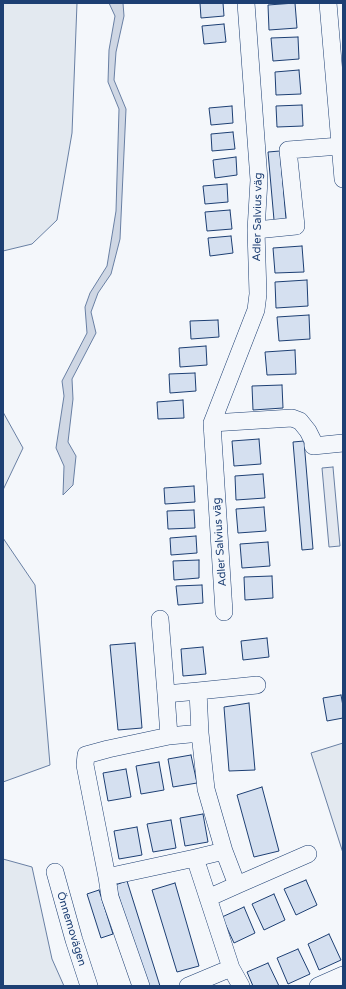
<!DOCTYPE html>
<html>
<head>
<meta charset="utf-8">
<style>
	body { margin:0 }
	#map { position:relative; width:346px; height:989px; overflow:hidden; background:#f4f7fb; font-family:"Varela Round",sans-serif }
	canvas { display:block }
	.frame { position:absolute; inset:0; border:4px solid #1d3f73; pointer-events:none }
</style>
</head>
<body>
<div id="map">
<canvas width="346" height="989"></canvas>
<div class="frame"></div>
</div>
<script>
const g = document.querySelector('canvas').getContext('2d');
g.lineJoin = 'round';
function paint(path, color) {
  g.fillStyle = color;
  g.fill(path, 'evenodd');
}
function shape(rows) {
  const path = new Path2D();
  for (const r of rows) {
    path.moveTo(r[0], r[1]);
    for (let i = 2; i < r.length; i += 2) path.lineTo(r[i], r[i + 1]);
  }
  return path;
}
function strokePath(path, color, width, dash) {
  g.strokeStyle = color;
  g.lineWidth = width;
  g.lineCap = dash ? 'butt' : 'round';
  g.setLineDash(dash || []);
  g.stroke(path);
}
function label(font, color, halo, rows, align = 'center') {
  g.font = font + ' "Varela Round",sans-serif';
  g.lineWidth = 3;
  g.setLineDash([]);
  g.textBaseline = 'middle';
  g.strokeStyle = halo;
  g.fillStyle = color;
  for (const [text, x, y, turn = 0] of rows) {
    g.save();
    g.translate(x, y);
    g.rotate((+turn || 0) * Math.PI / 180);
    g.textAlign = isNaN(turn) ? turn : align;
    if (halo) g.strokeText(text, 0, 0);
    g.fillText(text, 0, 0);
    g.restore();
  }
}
const green = shape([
	[3,3,77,3,72,133,57,220,32,244,3,251,3,3],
	[3,412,23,448,3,490,3,412],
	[3,538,35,585,50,765,3,782,3,538],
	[343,743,343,853,311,753,343,743],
	[3,859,32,867,52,959,64,986,3,986,3,859]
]);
paint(green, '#e3e9f0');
strokePath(green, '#687fa3', 1);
const parking = shape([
	[333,467,340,546,329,547,322,468,333,467]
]);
paint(parking, '#e3e8f0');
strokePath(parking, '#687fa3', 1);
const water = shape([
	[109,3,123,3,124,16,116,52,114,80,126,109,120,239,111,274,98,293,91,312,96,333,72,379,73,399,68,442,76,456,73,485,63,495,64,466,56,448,64,396,62,381,87,333,85,307,90,293,107,266,116,211,119,109,108,82,109,50,115,16,109,3]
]);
paint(water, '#cfd7e4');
strokePath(water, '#687fa3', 1);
const building = shape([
	[200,3,223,3,224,16,201,18,200,3],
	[295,3,297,28,269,30,268,5,295,3],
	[224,24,226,42,204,44,202,26,224,24],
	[298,37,299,59,273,61,271,38,298,37],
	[299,70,301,94,276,95,275,72,299,70],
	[302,105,303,126,277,127,276,106,302,105],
	[232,106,233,123,211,125,209,108,232,106],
	[233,132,235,149,212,151,211,134,233,132],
	[280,151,286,219,274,220,268,152,280,151],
	[236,157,237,175,215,178,213,160,236,157],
	[227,184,228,202,205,204,203,186,227,184],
	[230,210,232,229,207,231,205,212,230,210],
	[231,236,233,253,210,256,208,238,231,236],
	[302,246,304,272,275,273,273,248,302,246],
	[307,280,308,306,276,308,275,282,307,280],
	[309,315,310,339,279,341,277,317,309,315],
	[218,320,219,337,191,339,190,321,218,320],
	[206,346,207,365,180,367,179,348,206,346],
	[295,350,296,374,267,375,265,352,295,350],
	[195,373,196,391,170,393,169,374,195,373],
	[282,385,283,408,253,410,252,386,282,385],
	[183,400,184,418,158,419,157,402,183,400],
	[259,439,261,464,234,466,232,441,259,439],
	[304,441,313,549,302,550,293,442,304,441],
	[263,474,265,498,236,500,235,476,263,474],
	[194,486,195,502,165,504,164,488,194,486],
	[264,507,266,531,238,533,236,509,264,507],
	[194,510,195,528,168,529,167,511,194,510],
	[196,536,197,553,171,555,170,538,196,536],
	[268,542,270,566,242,568,240,544,268,542],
	[199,560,199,578,174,580,173,561,199,560],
	[272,576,273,598,245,600,244,577,272,576],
	[202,585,203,603,178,605,176,586,202,585],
	[267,638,269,657,243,660,241,641,267,638],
	[135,643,142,728,118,730,110,645,135,643],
	[203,647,206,674,183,676,181,649,203,647],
	[341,695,343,706,343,718,327,721,323,698,341,695],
	[249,703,255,770,229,771,224,707,249,703],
	[191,755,197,783,173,787,168,759,191,755],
	[159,762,164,790,141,794,136,766,159,762],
	[126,769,131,797,108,801,103,773,126,769],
	[262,787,279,851,254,857,237,795,262,787],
	[203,814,208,842,185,846,180,818,203,814],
	[171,820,176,848,153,852,147,824,171,820],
	[137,827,142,855,119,859,114,831,137,827],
	[306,880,317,905,296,915,284,889,306,880],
	[127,881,160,986,147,986,115,885,127,881],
	[175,883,199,966,177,972,152,890,175,883],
	[99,890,113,934,101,938,87,894,99,890],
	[274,894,285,920,264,930,252,904,274,894],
	[244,907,255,933,234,943,222,917,244,907],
	[329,934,341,960,319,970,308,944,329,934],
	[298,949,310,974,288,984,277,958,298,949],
	[268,963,279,986,253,986,247,972,268,963]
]);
paint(building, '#d5e0f0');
strokePath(building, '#1d3f73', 1);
const minor = shape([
	[246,3,259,180,256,230,258,294,256,310,212,423,292,418,300,421,308,431,313,441,313,446,343,443],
	[328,3,343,179],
	[256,230,296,226,288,150,340,146],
	[212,423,224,612],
	[160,619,166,694,198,691,200,733,206,789,224,851,195,858,231,968,241,986],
	[198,691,257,685],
	[166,694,169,736,200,733],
	[169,736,108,749,86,755,85,765,107,877,195,858],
	[55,872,74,940,89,986],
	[107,877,110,897,141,986],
	[237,885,308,854],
	[208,898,237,885,224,851],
	[188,986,231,968],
	[318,986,343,975]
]);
strokePath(minor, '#1d3f73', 18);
strokePath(minor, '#f4f7fb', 17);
label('11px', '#1d3f73', '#f4f7fb', [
	["Adler Salvius väg",258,217,-89],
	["Adler Salvius väg",220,542,-94],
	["Önnemovägen",71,929,73]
]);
</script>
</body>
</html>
